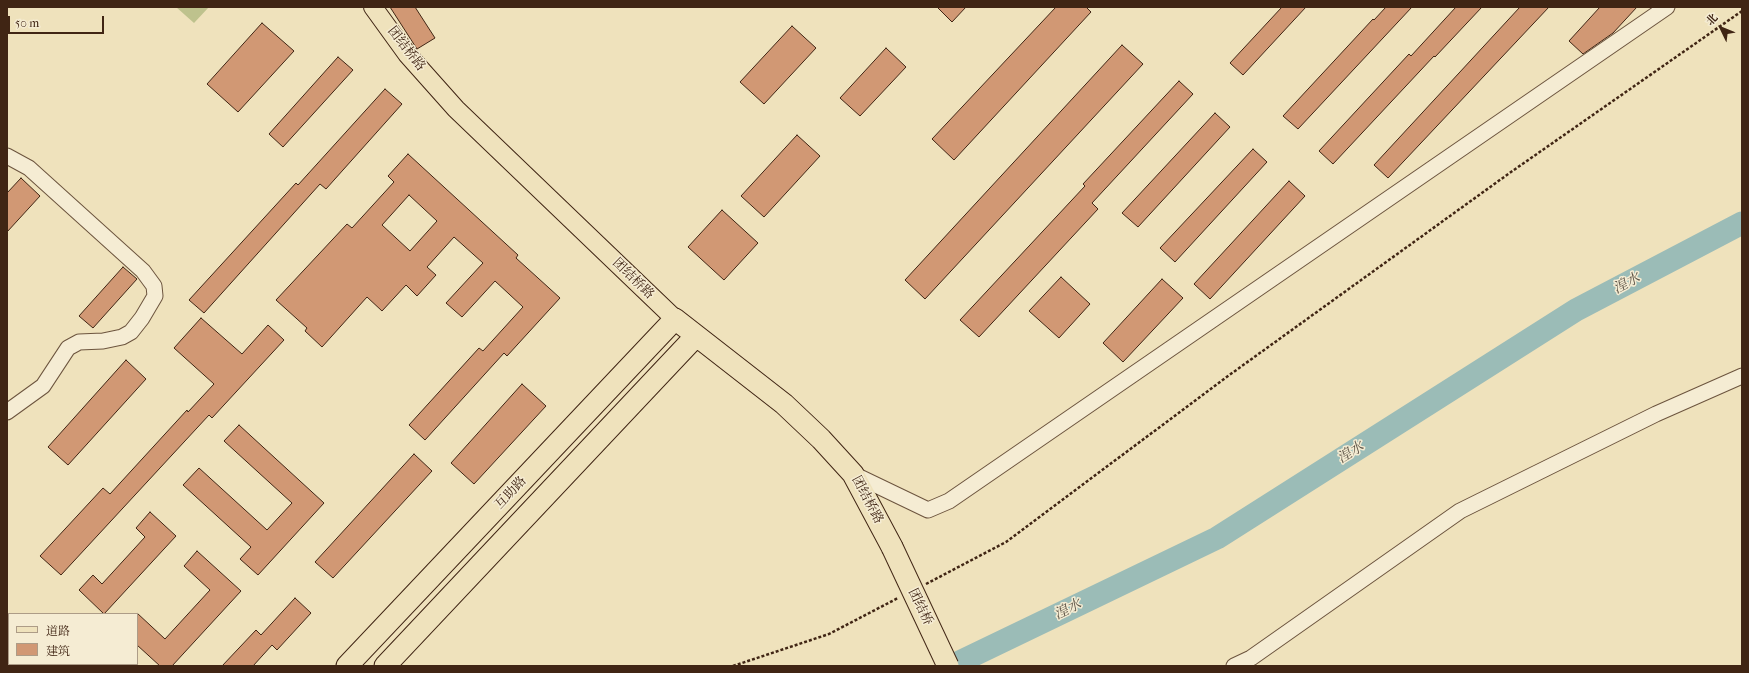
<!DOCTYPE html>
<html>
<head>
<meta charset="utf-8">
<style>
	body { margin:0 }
	#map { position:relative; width:1749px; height:673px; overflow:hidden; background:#efe2bc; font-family:"IM FELL French Canon","Noto Serif SC",serif }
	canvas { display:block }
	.frame { position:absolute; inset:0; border:8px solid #402514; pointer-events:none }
	.legend { position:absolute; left:8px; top:613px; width:130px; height:52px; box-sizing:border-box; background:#f5ecd3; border:1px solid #ad9c87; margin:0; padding:5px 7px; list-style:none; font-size:12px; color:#402514 }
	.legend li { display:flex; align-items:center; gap:8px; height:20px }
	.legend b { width:20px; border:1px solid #ad9c87 }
	.north { position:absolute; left:1701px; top:8px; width:40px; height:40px; -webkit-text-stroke:3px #f5ecd3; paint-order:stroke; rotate:313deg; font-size:11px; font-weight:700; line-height:16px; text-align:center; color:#402514 }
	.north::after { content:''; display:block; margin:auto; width:14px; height:18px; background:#402514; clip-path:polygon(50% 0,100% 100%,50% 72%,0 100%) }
	.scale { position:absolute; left:8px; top:16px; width:96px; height:18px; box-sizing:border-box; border:2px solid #402514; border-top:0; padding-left:5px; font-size:12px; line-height:14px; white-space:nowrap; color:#402514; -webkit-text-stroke:3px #f5ecd3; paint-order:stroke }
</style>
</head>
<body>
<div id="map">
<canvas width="1749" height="673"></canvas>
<div class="frame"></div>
<ul class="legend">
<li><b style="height:5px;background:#efe2bc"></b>道路</li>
<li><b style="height:11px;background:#d19874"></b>建筑</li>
</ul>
<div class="north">北</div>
<div class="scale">50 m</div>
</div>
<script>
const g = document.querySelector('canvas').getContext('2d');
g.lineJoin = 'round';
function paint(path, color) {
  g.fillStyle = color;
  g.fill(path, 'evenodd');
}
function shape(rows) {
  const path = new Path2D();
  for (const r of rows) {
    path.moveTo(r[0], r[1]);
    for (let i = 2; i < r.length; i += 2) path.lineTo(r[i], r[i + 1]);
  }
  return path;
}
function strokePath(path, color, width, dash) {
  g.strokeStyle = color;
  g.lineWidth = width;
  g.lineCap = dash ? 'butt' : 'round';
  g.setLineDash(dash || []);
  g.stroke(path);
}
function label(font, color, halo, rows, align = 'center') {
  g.font = font + ' "IM FELL French Canon","Noto Serif SC",serif';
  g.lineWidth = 3;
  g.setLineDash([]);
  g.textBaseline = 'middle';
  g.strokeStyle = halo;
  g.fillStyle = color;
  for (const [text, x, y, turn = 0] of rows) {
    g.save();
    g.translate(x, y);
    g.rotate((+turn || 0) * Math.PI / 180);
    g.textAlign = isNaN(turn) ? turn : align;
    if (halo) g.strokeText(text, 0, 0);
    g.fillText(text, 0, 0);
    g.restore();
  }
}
paint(shape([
	[176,7,209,7,194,23]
]), '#bec28d');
strokePath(shape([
	[951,666,1217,538,1576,310,1742,223]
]), '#9bbcb7', 23);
const building = shape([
	[390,7,415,7,435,38,417,49,390,7],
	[937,7,966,7,952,22,937,7],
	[1056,7,1086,7,1091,12,954,160,932,139,1056,7],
	[1282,7,1306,7,1243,75,1230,63,1282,7],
	[1386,7,1412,7,1298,129,1283,116,1373,19,1374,20,1386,7],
	[1456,7,1482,7,1435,57,1434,56,1333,164,1319,151,1409,54,1411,56,1456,7],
	[1520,7,1549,7,1388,178,1374,165,1520,7],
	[1600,7,1637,7,1613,33,1583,54,1569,41,1600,7],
	[262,23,294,51,238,112,207,84,262,23],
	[792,26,816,48,764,104,740,82,792,26],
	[1122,45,1143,64,925,299,905,280,1122,45],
	[886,48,906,67,860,116,840,98,886,48],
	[338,57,353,70,283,147,269,134,338,57],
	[1179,81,1193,94,1092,203,1098,209,979,337,960,320,1085,186,1083,184,1179,81],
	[385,89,402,104,326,189,320,184,204,313,189,300,296,183,298,185,385,89],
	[1215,113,1230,127,1138,227,1122,213,1215,113],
	[797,135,820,156,764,217,741,196,797,135],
	[1253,149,1267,162,1175,262,1160,248,1253,149],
	[408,154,518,255,516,258,560,298,507,356,504,353,425,440,409,425,479,348,483,351,523,307,495,281,462,317,446,303,483,263,454,237,427,267,436,275,417,296,406,285,382,311,367,297,322,347,305,331,307,328,276,300,347,224,352,228,394,182,388,176,408,154],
	[409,195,437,221,410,251,382,225,409,195],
	[21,178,40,196,7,232,7,193,21,178],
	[1289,181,1305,196,1210,299,1194,284,1289,181],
	[722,210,758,243,724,280,688,247,722,210],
	[123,267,137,279,93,328,79,316,123,267],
	[1061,277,1090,304,1059,338,1029,311,1061,277],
	[1162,279,1183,298,1123,362,1103,343,1162,279],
	[201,318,242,354,268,325,284,340,212,418,209,415,61,575,40,556,103,488,110,494,187,410,188,412,214,384,174,348,201,318],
	[126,360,146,379,68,465,48,447,126,360],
	[522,384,546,406,474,484,451,463,522,384],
	[239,425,324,503,258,575,240,559,251,547,183,485,199,468,267,530,292,503,224,441,239,425],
	[414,454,432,471,333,578,315,562,414,454],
	[150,512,176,536,104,614,79,590,93,575,102,584,145,537,136,528,150,512],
	[197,551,241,591,172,666,160,666,137,645,137,613,165,639,210,590,184,566,197,551],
	[295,598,311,613,277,650,272,645,253,666,222,666,256,630,261,635,295,598]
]);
paint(building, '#d19874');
strokePath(building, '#402514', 1);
const minor = shape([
	[7,156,29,168,143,271,154,286,155,296,142,318,131,332,122,337,103,341,79,342,68,348,43,386,7,412],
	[853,474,928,510,949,501,1667,7],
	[1234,666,1251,658,1460,511,1656,414,1742,376]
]);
const major = shape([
	[373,7,407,54,456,109,675,319]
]);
const highway = shape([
	[347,666,675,319,784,404,821,439,853,474,892,547],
	[385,666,695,337]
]);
strokePath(minor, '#6c543e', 17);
strokePath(major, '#402514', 20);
strokePath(highway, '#402514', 23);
strokePath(shape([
	[926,584,1006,542,1228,376,1511,172,1742,11],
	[733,666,829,634,898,598]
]), '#402514', 2.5, [3, 2]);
strokePath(minor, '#f5ecd3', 15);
strokePath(major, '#efe2bc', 18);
strokePath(highway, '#efe2bc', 21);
const highwayBridge = shape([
	[892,547,948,666]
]);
strokePath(highwayBridge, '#402514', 23, []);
strokePath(highwayBridge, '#efe2bc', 21);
label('13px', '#402514', '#f5ecd3', [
	["团结桥路",406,49,52],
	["团结桥路",633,279,44],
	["互助路",511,493,-47],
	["团结桥路",867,500,62],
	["团结桥",920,607,64]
]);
label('italic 14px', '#5b5245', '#f5ecd3', [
	["湟水",1627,284,-28],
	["湟水",1351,453,-32],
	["湟水",1068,610,-26]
]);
</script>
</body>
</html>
